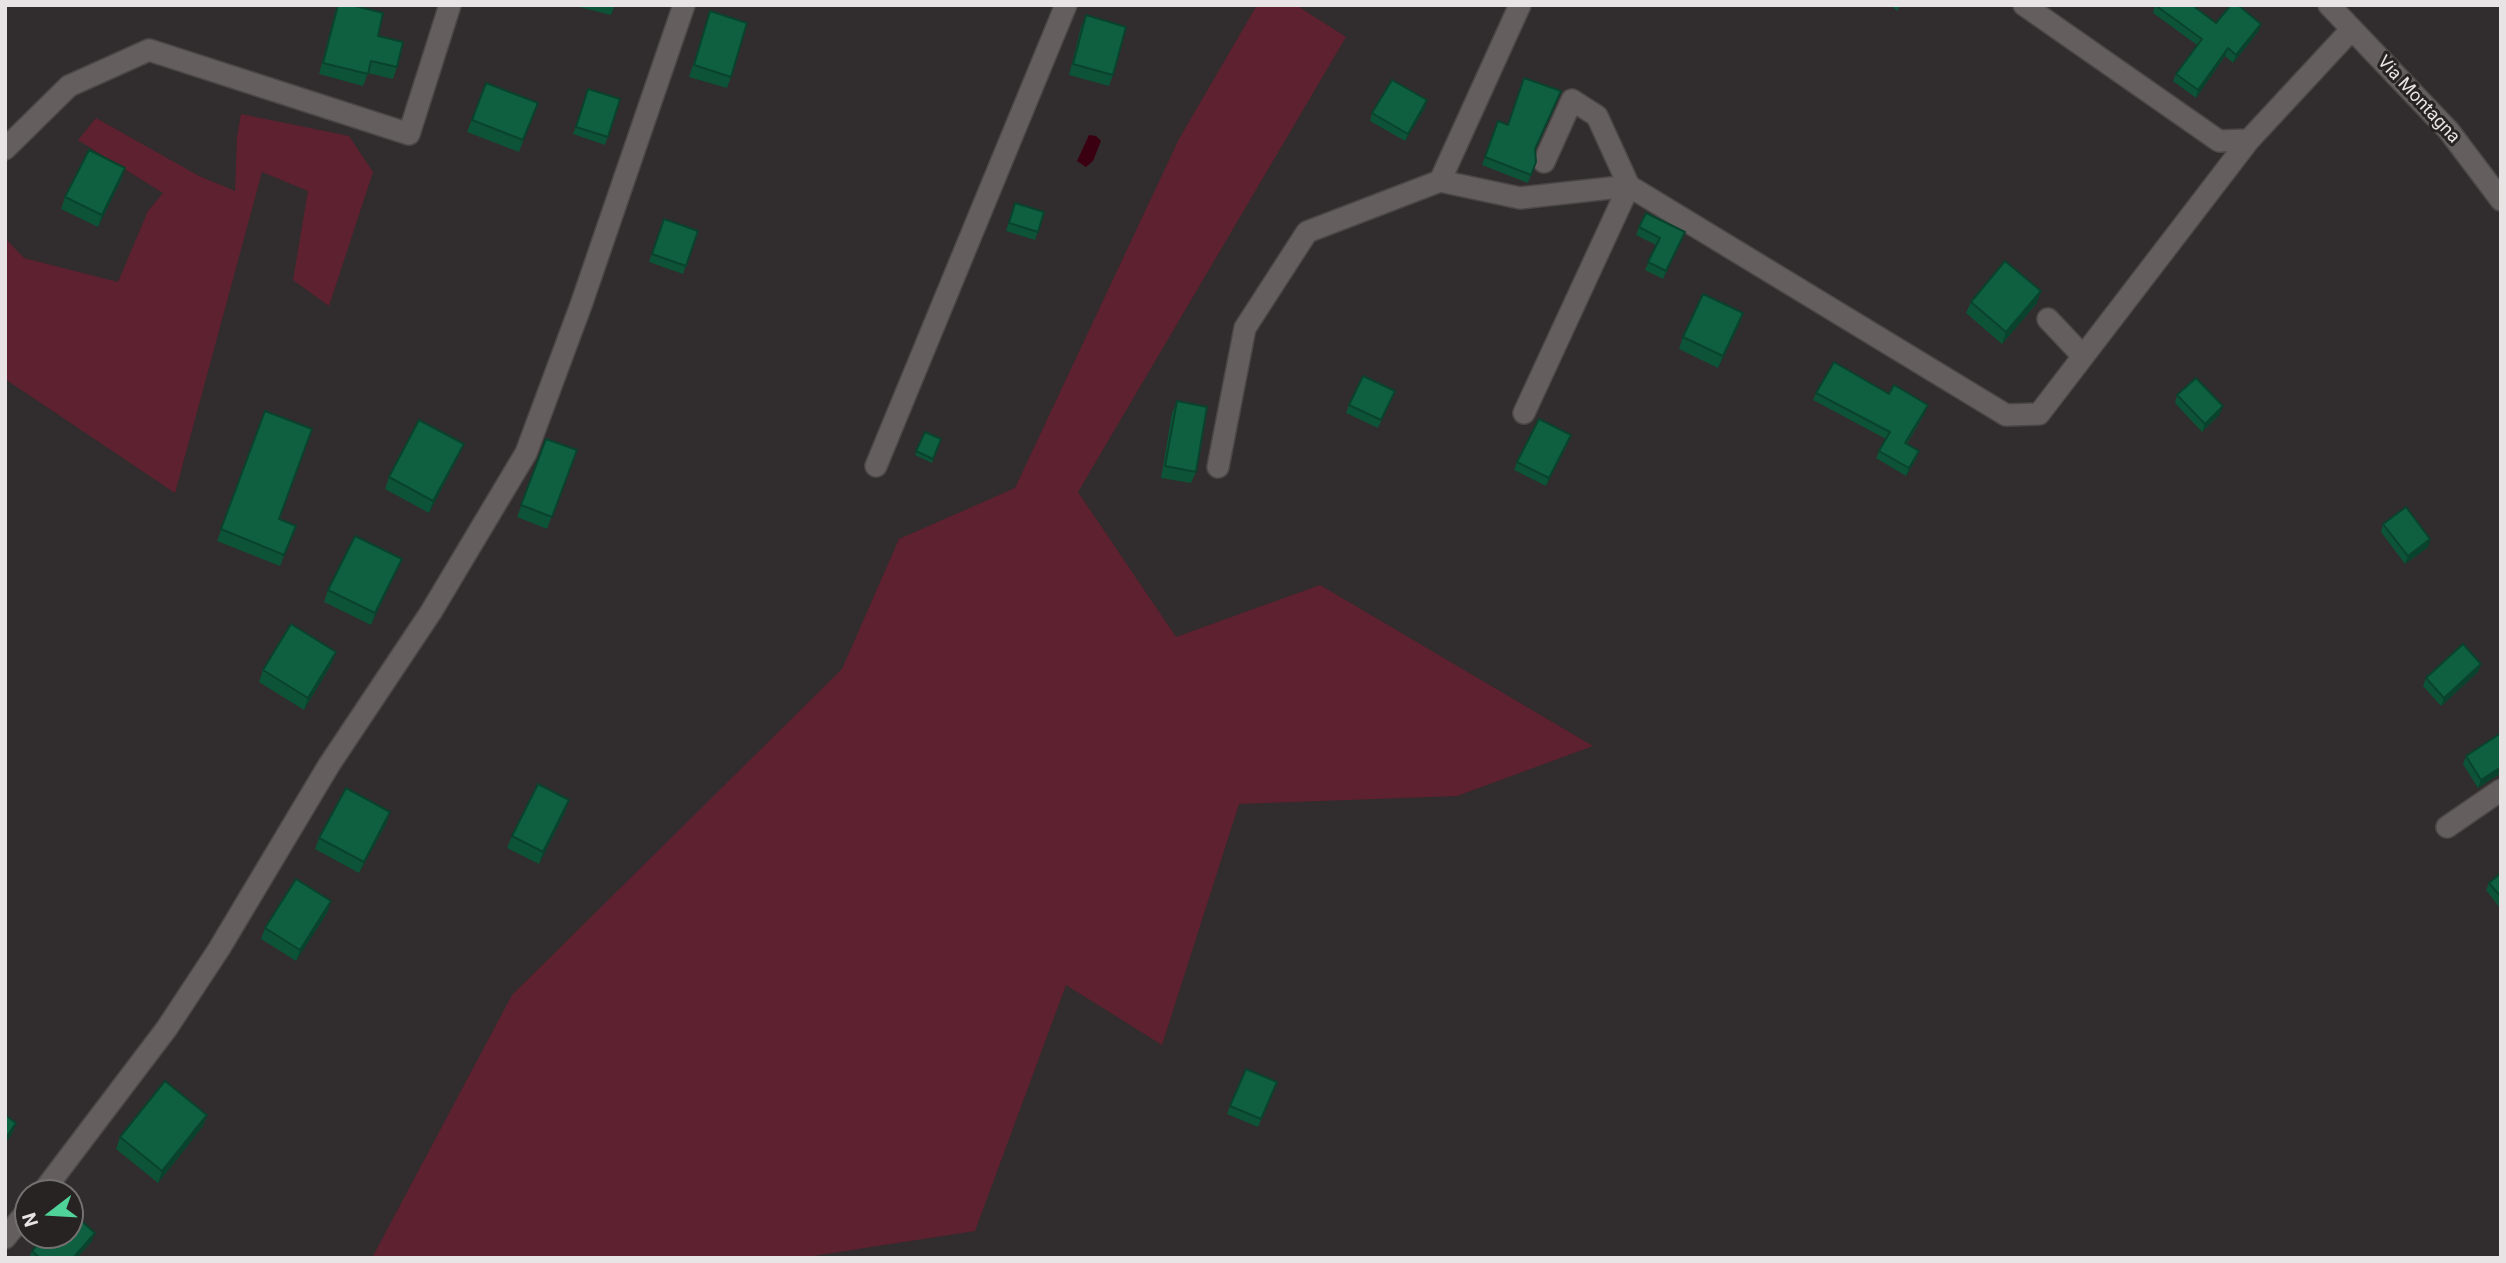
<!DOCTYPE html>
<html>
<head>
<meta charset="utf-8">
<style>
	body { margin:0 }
	#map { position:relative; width:2506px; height:1263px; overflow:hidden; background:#312c2d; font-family:Roboto,sans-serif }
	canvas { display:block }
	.frame { position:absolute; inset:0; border:7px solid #e8e4e5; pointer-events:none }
	.north { position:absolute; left:14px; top:1179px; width:70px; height:70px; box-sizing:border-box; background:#272323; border:2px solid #747071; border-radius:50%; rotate:253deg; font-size:19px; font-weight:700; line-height:28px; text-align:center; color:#e8e4e5 }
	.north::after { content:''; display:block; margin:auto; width:24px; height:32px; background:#4fd399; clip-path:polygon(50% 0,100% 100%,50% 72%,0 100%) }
</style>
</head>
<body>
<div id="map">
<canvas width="2506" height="1263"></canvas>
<div class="frame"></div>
<div class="north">N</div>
</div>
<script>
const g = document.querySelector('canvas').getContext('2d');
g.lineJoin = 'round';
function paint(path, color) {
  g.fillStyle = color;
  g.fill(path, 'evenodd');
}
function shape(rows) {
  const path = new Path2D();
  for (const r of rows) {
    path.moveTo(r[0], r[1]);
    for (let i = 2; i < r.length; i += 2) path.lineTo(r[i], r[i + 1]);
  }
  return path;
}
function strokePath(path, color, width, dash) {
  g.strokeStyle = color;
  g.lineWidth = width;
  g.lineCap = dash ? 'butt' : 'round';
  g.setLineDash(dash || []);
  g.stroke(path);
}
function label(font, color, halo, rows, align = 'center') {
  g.font = font + ' Roboto,sans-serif';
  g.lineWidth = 6;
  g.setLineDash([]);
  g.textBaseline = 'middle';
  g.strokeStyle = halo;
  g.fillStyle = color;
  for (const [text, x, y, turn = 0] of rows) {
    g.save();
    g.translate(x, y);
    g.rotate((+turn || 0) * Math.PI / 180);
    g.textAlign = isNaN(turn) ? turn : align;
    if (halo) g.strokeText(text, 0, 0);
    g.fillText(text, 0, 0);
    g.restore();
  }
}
paint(shape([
	[1257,5,1296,5,1346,37,1078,492,1176,637,1320,585,1593,746,1457,796,1239,804,1162,1045,1066,985,975,1231,800,1258,372,1258,512,995,842,669,899,539,1015,488,1179,139],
	[241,114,349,136,373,172,329,306,293,280,308,191,262,172,175,493,5,379,5,238,24,258,118,282,148,211,163,193,78,140,96,118,199,176,235,191,237,137]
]), '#5d212f');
paint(shape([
	[1089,135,1096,136,1101,141,1093,161,1086,167,1077,161]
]), '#3a0012');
const minor = shape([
	[1520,5,1440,181,1520,198,1629,186,1597,116,1572,100,1544,162],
	[2024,5,2219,141,2249,140,2352,29],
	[2329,5,2449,131,2501,200],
	[5,149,69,86,149,50,409,134,450,5],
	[2048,319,2082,355],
	[1524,413,1629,186,2006,415,2039,414,2249,140],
	[876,466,1066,5],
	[1218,467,1245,328,1307,232,1440,181],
	[2447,827,2501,790],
	[42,1193,167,1028,219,949,329,765,431,612,526,453,581,305,684,5],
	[5,1238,28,1210]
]);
strokePath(minor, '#4b4747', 24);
strokePath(minor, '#645e5f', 21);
paint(shape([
	[337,5,397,67,393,79,368,73,363,86,319,74],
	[571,5,615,5,611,15],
	[1890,5,1901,5,1897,11],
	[2155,5,2216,23,2261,24,2258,32,2233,63,2225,56,2196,98,2173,81,2176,74,2197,45,2153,13],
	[710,11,731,77,727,88,689,77],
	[1086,15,1113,75,1109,86,1069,75,1081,27],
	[486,83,538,103,519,152,467,132],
	[588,89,620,99,605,145,573,134],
	[1561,91,1535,150,1536,162,1528,183,1482,165,1498,121,1508,124],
	[1425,108,1405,141,1370,121,1372,113],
	[125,168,121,180,98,227,61,209,65,197],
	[1015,203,1044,212,1035,240,1006,231],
	[664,219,698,231,683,274,649,262],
	[1639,227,1682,240,1663,279,1645,270,1656,245,1636,235],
	[1971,302,2037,303,2002,344,1966,313],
	[1743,313,1739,325,1718,368,1679,349,1683,337],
	[1395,391,1378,428,1346,413,1349,405],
	[1816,393,1889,394,1925,413,1907,444,1919,451,1916,459,1906,476,1876,458,1879,451,1886,439,1813,400],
	[2177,395,2220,414,2202,432,2175,403],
	[1177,401,1196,472,1191,483,1161,478,1172,413],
	[265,411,279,519,296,526,280,566,217,541],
	[925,432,941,439,932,463,915,455],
	[546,439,577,450,547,529,517,517],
	[1568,443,1546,486,1514,470,1517,462],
	[464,444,459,455,429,513,385,489,389,477],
	[2383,524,2430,539,2428,547,2405,564,2381,532],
	[397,570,371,625,324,602,328,590],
	[332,663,304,710,259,682,263,670],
	[2481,664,2478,672,2441,706,2423,686,2426,678],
	[2501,733,2501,773,2478,788,2463,764,2466,756],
	[390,812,386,824,359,873,315,849,319,838],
	[565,812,539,864,507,848,512,836],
	[2501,873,2501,907,2500,908,2486,890,2489,883],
	[331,901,327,913,296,961,261,939,265,928],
	[1274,1090,1258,1127,1227,1114,1230,1106],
	[207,1115,203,1126,158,1183,116,1149,120,1137],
	[92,1241,77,1258,29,1258,32,1251]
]), '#0d5337');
paint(shape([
	[2261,24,2258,32,2233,63,2236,55],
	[2228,48,2225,56,2196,98,2198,90],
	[1427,100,1425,108,1405,141,1408,134],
	[125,168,121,180,98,227,102,215],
	[1685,232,1682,240,1663,279,1666,271],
	[2041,291,2037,303,2002,344,2006,332],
	[1743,313,1739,325,1718,368,1723,356],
	[1928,405,1925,413,1902,451,1905,443],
	[2223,406,2220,414,2202,432,2205,424],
	[1571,435,1568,443,1546,486,1549,478],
	[464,444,459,455,429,513,433,501],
	[1919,451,1916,459,1906,476,1909,468],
	[2430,539,2428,547,2405,564,2408,556],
	[402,559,397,570,371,625,375,613],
	[336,652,332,663,304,710,308,698],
	[2481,664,2478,672,2441,706,2444,698],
	[2501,767,2501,773,2478,788,2481,780],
	[569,800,565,812,539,864,543,852],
	[390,812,386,824,359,873,364,862],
	[331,901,327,913,296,961,300,950],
	[207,1115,203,1126,158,1183,162,1171],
	[16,1123,12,1134,5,1144,5,1139],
	[95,1233,92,1241,77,1258,73,1258]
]), '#0a432d');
const building = shape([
	[338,5,351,5,383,13,378,36,403,42,397,67,371,61,368,74,323,63,338,5],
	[2155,5,2192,5,2216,23,2231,5,2238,5,2261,24,2236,55,2228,48,2198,90,2176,74,2202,39,2155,5],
	[710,11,747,23,731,77,694,65,710,11],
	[1086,15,1126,27,1113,75,1073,64,1086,15],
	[1524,78,1561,91,1535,149,1536,162,1531,175,1485,157,1498,121,1508,125,1524,78],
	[1392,80,1427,100,1408,134,1372,113,1392,80],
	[486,83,538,103,523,140,472,120,486,83],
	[588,89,620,99,608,137,576,127,588,89],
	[89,150,125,168,102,215,65,197,89,150],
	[1015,203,1044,212,1038,232,1009,223,1015,203],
	[1646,213,1685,232,1666,271,1648,262,1660,238,1639,227,1646,213],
	[664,219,698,231,686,266,652,254,664,219],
	[2005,261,2041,291,2006,332,1971,302,2005,261],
	[1703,294,1743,313,1723,356,1683,337,1703,294],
	[1834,362,1889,394,1894,385,1928,405,1905,443,1919,451,1909,468,1879,451,1890,432,1816,393,1834,362],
	[1363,376,1395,391,1381,420,1349,405,1363,376],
	[2196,378,2223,406,2205,424,2177,395,2196,378],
	[1177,401,1207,407,1196,472,1165,466,1177,401],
	[265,411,312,429,279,519,296,526,284,555,221,529,265,411],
	[1539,419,1571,435,1549,478,1517,462,1539,419],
	[419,420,464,444,433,501,389,477,419,420],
	[925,432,941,439,933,459,916,451,925,432],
	[546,439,577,450,552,517,521,505,546,439],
	[2406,507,2430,539,2408,556,2383,524,2406,507],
	[355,536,402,559,375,613,328,590,355,536],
	[291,624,336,652,308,698,263,670,291,624],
	[2463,644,2481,664,2444,698,2426,678,2463,644],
	[2501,733,2501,767,2481,780,2466,756,2501,733],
	[538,784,569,800,543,852,512,836,538,784],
	[346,788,390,812,364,862,319,838,346,788],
	[2501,873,2501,897,2489,883,2501,873],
	[296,879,331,901,300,950,265,928,296,879],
	[1246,1069,1277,1082,1261,1119,1230,1106,1246,1069],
	[165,1081,207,1115,162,1171,120,1137,165,1081],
	[5,1115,16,1123,5,1139,5,1115],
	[70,1211,95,1233,73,1258,40,1258,32,1251,46,1235,70,1235,70,1211]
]);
paint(building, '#0f6040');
strokePath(building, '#0a432d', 2);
label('18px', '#e8e4e5', '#272323', [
	["Via Montagna",2418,100,47]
]);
</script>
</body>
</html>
